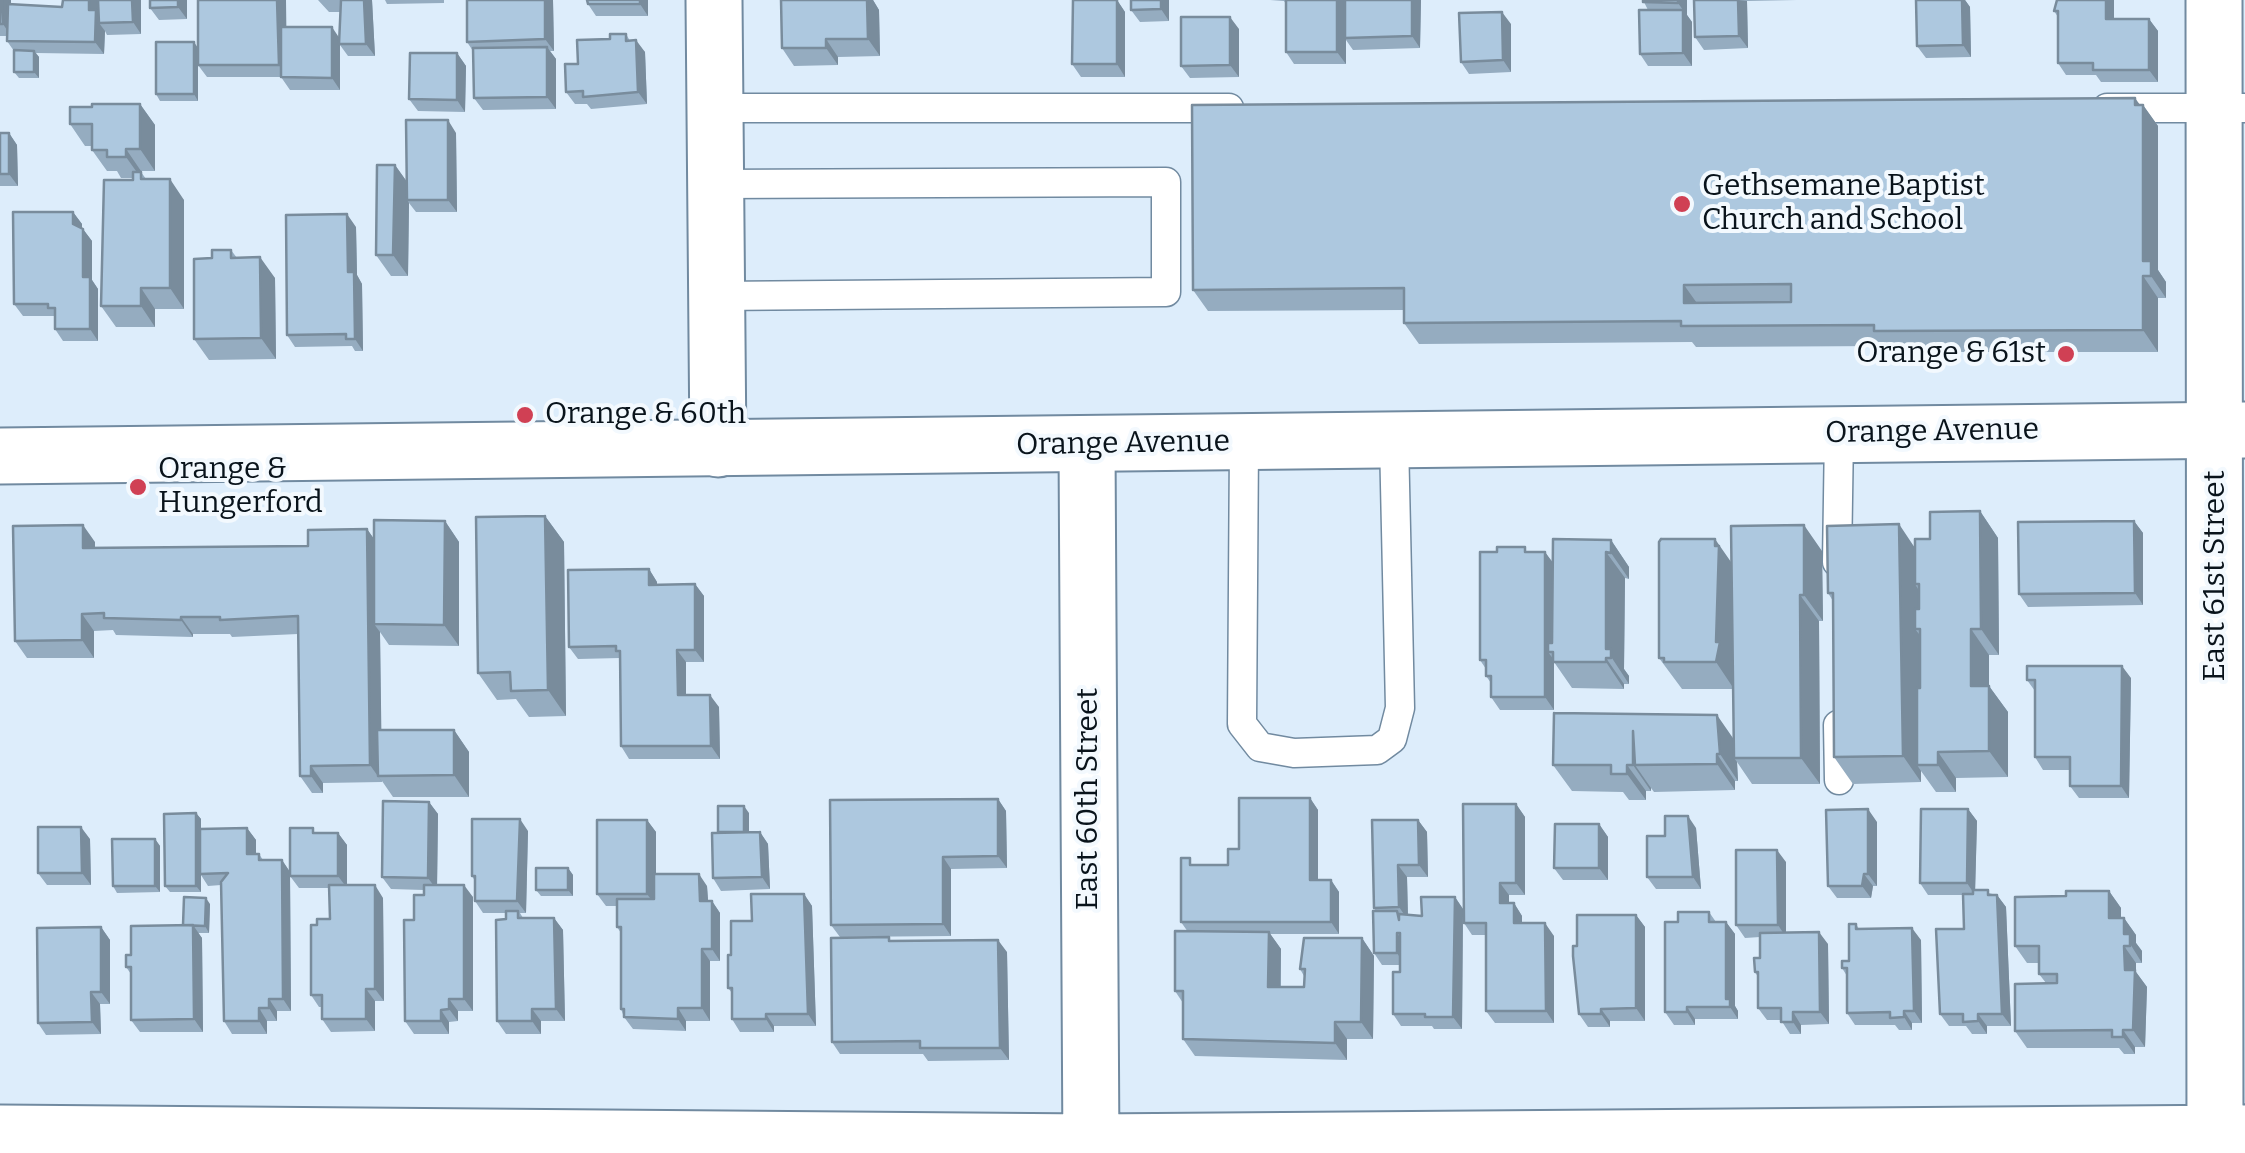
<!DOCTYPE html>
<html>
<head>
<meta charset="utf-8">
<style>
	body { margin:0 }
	canvas { display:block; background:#ddedfb }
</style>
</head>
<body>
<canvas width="2245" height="1153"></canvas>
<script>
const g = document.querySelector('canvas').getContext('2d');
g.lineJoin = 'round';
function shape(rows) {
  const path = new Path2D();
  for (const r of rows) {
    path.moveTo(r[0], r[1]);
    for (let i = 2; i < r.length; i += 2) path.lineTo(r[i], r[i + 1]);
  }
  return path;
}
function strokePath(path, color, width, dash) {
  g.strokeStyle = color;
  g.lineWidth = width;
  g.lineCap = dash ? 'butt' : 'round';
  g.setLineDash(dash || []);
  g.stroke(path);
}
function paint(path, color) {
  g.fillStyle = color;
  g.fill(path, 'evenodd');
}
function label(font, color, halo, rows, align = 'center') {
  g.font = font + ' Bitter,serif';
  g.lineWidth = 8;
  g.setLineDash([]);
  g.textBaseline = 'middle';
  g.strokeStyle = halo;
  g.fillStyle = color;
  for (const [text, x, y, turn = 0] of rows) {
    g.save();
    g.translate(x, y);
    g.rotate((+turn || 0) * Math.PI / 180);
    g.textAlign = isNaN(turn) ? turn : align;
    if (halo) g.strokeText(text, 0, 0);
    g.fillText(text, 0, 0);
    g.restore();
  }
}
const service = shape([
	[715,108,1229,108],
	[2107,108,2245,108],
	[716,184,1166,182,1166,292,717,296],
	[1244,443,1242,724,1260,747,1294,753,1377,750,1392,739,1400,708,1394,440],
	[1837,562,1839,434],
	[1838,725,1839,780]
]);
const minor = shape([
	[714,0,718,449],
	[2214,0,2215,1153],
	[1087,445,1091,1153],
	[0,1133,1091,1142,2245,1133]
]);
const tertiary = shape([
	[0,456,2245,430]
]);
strokePath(service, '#718aa0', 31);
strokePath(minor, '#718aa0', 59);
strokePath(tertiary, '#718aa0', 59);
strokePath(service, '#fff', 28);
strokePath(minor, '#fff', 55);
strokePath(tertiary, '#fff', 55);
paint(shape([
	[0,0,11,4,62,7,98,0,99,13,141,0,141,34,107,35,105,31,104,54,36,53,39,57,39,78,19,78,14,72,14,51,7,41,7,36,0,36],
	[187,0,187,19,159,20,150,8],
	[286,0,286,27,339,38,340,12,329,12,318,0,372,0,375,56,348,56,340,45,340,90,290,90,281,77,207,77,198,65,198,101,160,101,156,94,198,48],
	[385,0,444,0,444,3,387,4],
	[553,0,554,51,550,51,556,59,556,109,483,110,474,98,473,51,467,42],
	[587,0,648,0,648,16,596,16,588,4],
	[781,0,873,0,879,10,880,56,838,57,838,65,794,66,782,48],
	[1117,0,1125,12,1125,77,1081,77,1072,64],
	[1169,0,1169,21,1140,22,1131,10],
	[1270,0,1421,0,1420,48,1353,50,1346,40,1346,64,1294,64,1286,52,1286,4,1284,1],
	[1643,0,1687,0,1687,15,1692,22,1692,66,1648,66,1640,54,1648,10],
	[1694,0,1797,0,1747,1,1748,48,1704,50,1695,37],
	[1916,0,1965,0,1970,7,1971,57,1926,58,1917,46],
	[2114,0,2114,19,2149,19,2158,31,2158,82,2101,82,2096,75,2066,75,2058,63,2058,17,2054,11],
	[1511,24,1511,72,1469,74,1461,62],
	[1239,29,1239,77,1190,78,1181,66],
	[626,34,630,41,645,52,647,104,591,109,587,104,575,104,566,92,578,64,610,39],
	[457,53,466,66,465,112,418,111,409,99],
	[140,104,155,125,155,171,141,171,141,172,146,179,184,200,184,309,155,309,155,327,116,327,101,306,133,178,121,178,117,171,107,171,92,150,92,146,85,146,70,124,92,107],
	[2140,105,2143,105,2158,126,2158,270,2166,282,2166,298,2158,298,2158,352,1889,352,1885,346,1696,347,1692,342,1419,344,1404,323,1404,310,1208,311,1193,290],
	[0,133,9,133,17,145,18,186,0,186],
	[456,133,457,212,416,212,409,203,408,276,391,276,376,255,395,165,407,182],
	[73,212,82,224,82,228,92,241,92,280,98,289,98,341,63,341,55,329,54,316,23,316,14,304],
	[356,227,357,275,362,284,363,351,355,351,352,346,295,347,287,335],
	[231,250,237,258,275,278,276,359,209,360,194,339,212,258],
	[1980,511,1998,538,1999,655,1989,655,1989,686,2008,712,2008,777,1956,778,1956,792,1936,792,1921,771,1921,782,1853,784,1834,757,1833,601,1828,593],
	[545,516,564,542,566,716,529,717,516,699,497,700,478,673],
	[445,521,459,542,459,646,389,645,380,632,381,730,454,730,469,752,469,797,393,797,382,781,382,782,323,783,323,793,312,793,300,776,298,634,232,637,230,634,193,634,193,637,116,635,113,630,94,631,94,658,27,658,15,641,95,542,95,548,308,546,367,529,374,539],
	[2134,521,2143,533,2143,605,2028,607,2019,594],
	[1611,540,1629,567,1629,579,1625,578,1624,669,1629,676,1629,684,1624,684,1624,689,1572,688,1554,662,1554,710,1500,710,1491,697,1491,683,1486,676,1486,669,1480,660,1529,552,1545,552,1552,563],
	[1822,551,1823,621,1819,621,1820,784,1752,784,1737,762,1738,781,1735,781,1735,790,1654,792,1651,788,1651,791,1646,791,1646,800,1629,800,1623,792,1572,791,1553,765,1734,740,1733,689,1682,689,1659,658,1732,563],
	[649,569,657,582,657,585,695,584,704,596,704,662,686,662,686,695,719,707,720,759,629,759,621,746,620,658,578,659,569,647],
	[2131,678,2129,798,2079,798,2070,786,2070,770,2043,770,2035,757,2035,691,2027,680],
	[1310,798,1318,810,1318,880,1331,880,1339,892,1339,934,1270,934,1281,949,1281,987,1304,987,1304,976,1300,969,1362,938,1374,956,1373,1039,1347,1039,1347,1060,1195,1056,1183,1039,1183,1003,1175,991,1188,932,1181,922,1194,865,1228,865,1239,849],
	[998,799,1006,811,1007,868,951,869,951,936,840,937,831,925],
	[429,802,438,814,437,885,473,897,473,1011,458,1011,458,1021,449,1022,449,1034,414,1034,405,1021,414,920,424,895,424,890,391,889,382,877],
	[1516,804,1525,817,1525,895,1509,895,1509,903,1514,903,1522,916,1522,923,1554,936,1554,1023,1495,1023,1486,1011,1486,935,1472,935,1464,923],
	[1968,809,1977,821,1975,890,1997,895,2006,907,2011,1026,1987,1026,1987,1034,1972,1034,1966,1026,1949,1026,1940,1014,1964,929,1963,895,1928,895,1920,883],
	[196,813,201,819,201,829,247,828,256,840,256,854,259,854,263,860,282,860,290,872,317,833,338,833,347,845,347,885,383,898,384,1001,375,1001,375,1031,331,1032,322,1019,322,1007,319,1007,311,995,317,925,330,919,329,888,299,888,290,876,291,1011,277,1011,277,1021,267,1021,267,1034,232,1034,224,1021,221,885,208,886,201,875,201,892,170,892,165,886],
	[749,813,749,832,760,832,768,844,770,889,721,891,713,878,719,833],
	[647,820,656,832,656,874,707,886,708,901,712,901,720,913,720,961,710,961,710,1021,686,1021,686,1031,633,1029,624,1017,621,1009,621,933,617,927,617,906,606,906,597,894],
	[1418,820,1427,832,1428,877,1407,877,1408,915,1422,916,1455,897,1463,909,1462,1029,1434,1029,1432,1026,1401,1026,1393,1014,1400,965,1382,965,1374,953,1376,911,1374,908],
	[1877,822,1877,886,1873,886,1871,898,1837,898,1828,886],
	[1599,824,1608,837,1608,880,1563,880,1554,868],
	[1696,828,1701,889,1656,889,1647,877,1665,836],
	[528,831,526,913,520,913,523,918,554,918,563,930,565,1021,541,1021,541,1034,506,1034,497,1021,506,913,483,913,475,901,475,881,472,876],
	[90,839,91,885,47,885,38,873],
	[155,839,160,846,160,892,117,893,113,886],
	[1786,862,1786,933,1828,944,1829,1024,1801,1025,1801,1034,1790,1034,1781,1020,1767,1020,1758,1008,1758,977,1755,972,1760,958,1760,937,1745,938,1736,925],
	[568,868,573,875,573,896,541,896,536,890],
	[2109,891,2121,908,2121,918,2124,918,2136,935,2136,943,2142,951,2142,963,2136,963,2136,972,2147,987,2145,1047,2135,1047,2135,1054,2124,1054,2119,1048,2027,1048,2015,1031,2046,983,2039,974,2039,963,2027,963,2015,946,2066,896],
	[804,894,812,906,816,1026,774,1026,774,1032,740,1032,732,1019,732,993,728,988,731,955,752,921],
	[210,904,209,933,198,933,202,938,203,1032,140,1032,131,1020,131,974,126,967,131,955,183,925],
	[1709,912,1716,922,1726,922,1735,934,1735,1006,1738,1011,1738,1019,1695,1019,1695,1025,1674,1025,1665,1012,1678,922],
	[1636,915,1645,927,1645,1021,1610,1021,1610,1027,1588,1027,1579,1014,1577,946],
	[1856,924,1859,929,1921,940,1922,1023,1912,1023,1912,1030,1899,1030,1895,1025,1855,1025,1847,1013,1847,976,1842,968,1849,961],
	[101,927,110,940,110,1004,100,1004,101,1034,46,1035,38,1023],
	[892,941,1007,952,1009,1060,928,1061,923,1054,840,1054,832,1042]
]), '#95acc0');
paint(shape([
	[2,0,11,0,11,36,3,24],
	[89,0,98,0,98,12,105,22,99,23,105,31,104,54,95,42,89,10],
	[132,0,141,0,141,34,133,22],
	[178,0,187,0,187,19,178,7],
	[277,0,286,0,287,77,279,65],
	[364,0,372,0,375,56,366,44],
	[545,0,553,0,554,51,545,39],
	[640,0,648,0,648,16,640,4],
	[867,0,873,0,879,10,880,56,868,39],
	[1117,0,1125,12,1125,77,1117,64],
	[1161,0,1169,0,1169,21,1161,9],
	[1337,0,1346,0,1346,64,1337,52],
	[1412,0,1421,0,1420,48,1412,36],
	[1678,0,1687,0,1687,15,1692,22,1692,66,1683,53,1683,10,1678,3],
	[1738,0,1747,1,1748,48,1739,36],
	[1962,0,1965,0,1970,7,1971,57,1963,45],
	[2106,0,2114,0,2114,31,2106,19],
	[1502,12,1511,24,1511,72,1503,60],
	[1230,17,1239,29,1239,77,1230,65],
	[2149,19,2158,31,2158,82,2149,70],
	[332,27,340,39,340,90,332,78],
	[826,39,838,57,838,65,826,48],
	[636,40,645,52,647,104,638,92],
	[194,42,198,48,198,101,194,94],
	[547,47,556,59,556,109,547,97],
	[34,51,39,57,39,78,34,72],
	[457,53,466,66,465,112,457,100],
	[2135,98,2143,109,2143,105,2158,126,2158,270,2166,282,2166,298,2151,276,2143,261],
	[140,104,155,125,155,171,140,149],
	[448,120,456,133,457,212,448,200],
	[9,133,17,145,18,186,9,174],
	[126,149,141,171,141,178,126,157],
	[395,165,410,186,407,200,409,203,408,276,393,255],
	[170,179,184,200,184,309,170,288],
	[73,212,82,224,82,236,73,224],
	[347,214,356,227,357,275,362,284,363,351,355,339,348,272],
	[83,229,92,241,92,280,98,289,98,341,90,329,83,277],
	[260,257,275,278,276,359,261,338],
	[2143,276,2158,298,2158,352,2143,330],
	[1684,285,1699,306,1684,303],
	[141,288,155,309,155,327,141,306],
	[1980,511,1998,538,1999,655,1981,629],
	[545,516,564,542,566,716,548,690],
	[445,521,459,542,459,646,444,625],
	[2134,521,2143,533,2143,605,2135,593],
	[1899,524,1917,551,1915,584,1918,589,1919,629,1915,629,1919,634,1921,765,1917,765,1921,771,1921,782,1903,756],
	[83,525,95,542,95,565,83,548],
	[1804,525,1822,551,1823,621,1804,595],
	[367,529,379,546,374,624,380,632,382,776,378,776,382,782,370,765],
	[1715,539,1738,572,1734,689,1716,662],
	[1611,540,1629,567,1629,579,1611,553],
	[1545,552,1554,564,1554,652,1548,652,1554,660,1554,710,1545,697],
	[1606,552,1625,578,1624,669,1629,676,1629,684,1606,649],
	[649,569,657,582,657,597,649,585],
	[695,584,704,596,704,662,695,650],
	[1800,595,1819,621,1820,784,1801,758],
	[82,614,94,631,94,658,82,640],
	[181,617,193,634,193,637,181,620],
	[1971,629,1989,655,1989,686,2008,712,2008,777,1989,751,1971,686],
	[677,650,686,662,686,708,678,695],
	[1606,658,1624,684,1624,689,1606,662],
	[2122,666,2131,678,2129,798,2121,786],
	[710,695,719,707,720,759,711,746],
	[1717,715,1735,741,1734,758,1737,762,1738,781,1720,754],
	[454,730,469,752,469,797,454,775],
	[1633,731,1635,765,1651,788,1651,791,1633,765],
	[1938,752,1956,778,1956,792,1938,765],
	[1717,754,1735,781,1735,790,1717,764],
	[1627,765,1646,791,1646,800,1627,774],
	[311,766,323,783,323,793,311,776],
	[1310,798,1318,810,1318,892,1310,880],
	[998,799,1006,811,1007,868,998,856],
	[429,802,438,814,437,890,428,878],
	[1516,804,1525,817,1525,895,1516,883],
	[744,806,749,813,749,839,744,832],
	[1868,809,1877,822,1877,886,1868,874],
	[1968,809,1977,821,1975,895,1967,883],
	[196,813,201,819,201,892,196,886],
	[1688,816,1696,828,1701,889,1693,877],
	[520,819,528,831,526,913,517,901],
	[647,820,656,832,656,906,647,894],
	[1418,820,1427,832,1428,877,1419,865],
	[1599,824,1608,837,1608,880,1599,868],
	[81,827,90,839,91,885,82,873],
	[247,828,256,840,256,866,247,854],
	[760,832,768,844,770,889,762,877],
	[338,833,347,845,347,888,338,876],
	[155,839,160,846,160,892,155,886],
	[1777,850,1786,862,1786,937,1778,925],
	[943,857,951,869,951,936,943,924],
	[282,860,290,872,291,1011,283,999],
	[1398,865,1407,877,1408,920,1399,907],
	[568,868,573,875,573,896,568,890],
	[699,874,707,886,709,913,700,901],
	[1864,874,1873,886,1871,898,1862,886],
	[1331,880,1339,892,1339,934,1331,922],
	[1500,883,1509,895,1509,916,1500,903],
	[375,885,383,898,384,1001,375,989],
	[464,885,473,897,473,1011,464,999],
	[2109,891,2121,908,2121,935,2109,918],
	[804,894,812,906,816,1026,808,1014],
	[1997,895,2006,907,2011,1026,2002,1014],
	[1455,897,1463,909,1462,1029,1453,1017],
	[206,898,210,904,209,933,205,926],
	[712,901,720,913,720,961,712,949],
	[1514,903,1522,916,1522,936,1514,923],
	[1636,915,1645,927,1645,1021,1636,1008],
	[554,918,563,930,565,1021,556,1009],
	[2124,918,2136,935,2136,943,2142,951,2142,963,2124,934],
	[1726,922,1735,934,1735,1006,1738,1011,1738,1019,1730,1007,1726,999],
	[1545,923,1554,936,1554,1023,1546,1011],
	[193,925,202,938,203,1032,194,1019],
	[101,927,110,940,110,1004,101,992],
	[1912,928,1921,940,1922,1023,1914,1011],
	[1269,932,1281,949,1280,1004,1268,987],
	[1819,932,1828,944,1829,1024,1820,1012],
	[1397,933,1405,945,1405,965,1397,953],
	[1362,938,1374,956,1373,1039,1361,1022],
	[998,940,1007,952,1009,1060,1000,1048],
	[2124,946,2136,963,2136,972,2147,987,2145,1047,2133,1030,2125,970],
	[702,949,710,961,710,1021,702,1008],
	[366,989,375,1001,375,1031,366,1019],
	[91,992,100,1004,101,1034,92,1022],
	[269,999,277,1011,277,1021,269,1008],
	[449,999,458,1011,458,1021,449,1009],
	[1687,1007,1695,1019,1695,1025,1687,1012],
	[259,1008,267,1021,267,1034,259,1021],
	[678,1008,686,1021,686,1031,678,1019],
	[532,1009,541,1021,541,1034,532,1021],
	[1601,1009,1610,1021,1610,1027,1601,1014],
	[441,1010,449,1022,449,1034,441,1021],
	[1904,1011,1912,1023,1912,1030,1904,1017],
	[1793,1012,1801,1025,1801,1034,1793,1022],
	[766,1014,774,1026,774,1032,766,1019],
	[1978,1014,1987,1026,1987,1034,1978,1021],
	[1335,1022,1347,1039,1347,1060,1335,1043],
	[2123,1030,2135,1047,2135,1054,2123,1037]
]), '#798c9c');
const building = shape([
	[0,0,2,0,3,24,0,24,0,0],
	[63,0,89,0,89,10,96,10,95,42,7,41,8,4,62,7,63,0],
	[98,0,132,0,133,22,99,23,98,0],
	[150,0,178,0,178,7,150,8,150,0],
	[198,0,277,0,279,65,198,65,198,0],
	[341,0,364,0,366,44,339,44,341,0],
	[467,0,545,0,545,39,467,42,467,0],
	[587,0,640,0,640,4,588,4,587,0],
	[781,0,867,0,868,39,826,39,826,48,782,48,781,0],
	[1073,0,1117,0,1117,64,1072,64,1073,0],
	[1131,0,1161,0,1161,9,1131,10,1131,0],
	[1286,0,1337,0,1337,52,1286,52,1286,0],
	[1345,0,1412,0,1412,36,1345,38,1345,0],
	[1643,0,1678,0,1678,3,1643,2,1643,0],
	[1694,0,1738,0,1739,36,1695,37,1694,0],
	[1916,0,1962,0,1963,45,1917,46,1916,0],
	[2057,0,2106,0,2106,19,2149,19,2149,70,2093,70,2093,63,2058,63,2058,11,2054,11,2057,0],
	[1639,10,1683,10,1683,53,1640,54,1639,10],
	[1502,12,1503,60,1461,62,1459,13,1502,12],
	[1181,17,1230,17,1230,65,1181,66,1181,17],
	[281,27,332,27,332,78,281,77,281,27],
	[610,34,626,34,626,41,636,40,638,92,583,97,583,91,566,92,565,64,578,64,577,40,610,39,610,34],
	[156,42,194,42,194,94,156,94,156,42],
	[547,47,547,97,474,98,473,48,547,47],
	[14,50,34,51,34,72,14,72,14,50],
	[410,53,457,53,457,100,409,99,410,53],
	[2135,98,2135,105,2143,105,2143,261,2151,261,2151,276,2143,276,2143,330,1874,331,1874,325,1681,326,1681,321,1404,323,1404,288,1193,290,1192,105,2135,98],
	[1791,284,1791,302,1684,303,1684,285,1791,284],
	[92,104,140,104,140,149,126,149,126,157,107,157,107,150,92,150,92,124,70,124,70,107,92,107,92,104],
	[406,120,448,120,448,200,407,200,406,120],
	[0,133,9,133,9,174,0,174,0,133],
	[377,165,395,165,393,255,376,255,377,165],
	[133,172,141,172,141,179,170,179,170,288,141,288,141,306,101,306,104,180,133,180,133,172],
	[13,212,73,212,73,224,83,229,83,277,90,277,90,329,55,329,55,308,48,308,48,304,14,304,13,212],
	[347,214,348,272,354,272,355,339,346,339,346,334,287,335,286,215,347,214],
	[212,250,231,250,231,258,260,257,261,338,194,339,194,259,212,258,212,250],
	[1980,511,1981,629,1971,629,1971,686,1989,686,1989,751,1938,752,1938,765,1917,765,1917,688,1920,688,1920,629,1915,629,1915,609,1919,609,1919,584,1915,584,1915,539,1930,539,1930,512,1980,511],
	[545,516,548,690,511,691,510,672,478,673,476,517,545,516],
	[374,520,445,521,444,625,374,624,374,520],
	[2134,521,2135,593,2019,594,2018,522,2134,521],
	[1899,524,1903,756,1834,757,1833,593,1828,593,1827,526,1899,524],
	[83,525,83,548,308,546,308,530,367,529,370,765,311,766,311,776,300,776,298,616,220,620,220,617,181,617,181,620,104,618,104,613,82,614,82,640,15,641,13,526,83,525],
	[1804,525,1804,595,1800,595,1801,758,1734,758,1731,526,1804,525],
	[1553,539,1611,540,1611,553,1606,552,1606,649,1611,649,1611,658,1606,658,1606,662,1553,662,1553,652,1548,652,1548,643,1552,643,1553,539],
	[1661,539,1715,539,1715,546,1719,546,1716,642,1720,642,1716,662,1664,662,1664,658,1659,658,1659,542,1661,539],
	[1497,547,1525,547,1525,552,1545,552,1545,697,1491,697,1491,676,1486,676,1486,660,1480,660,1480,552,1497,552,1497,547],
	[649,569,649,585,695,584,695,650,677,650,678,695,710,695,711,746,621,746,620,651,616,651,616,646,569,647,568,570,649,569],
	[2027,666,2122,666,2121,786,2070,786,2070,757,2035,757,2035,680,2027,680,2027,666],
	[1554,713,1717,715,1720,754,1717,754,1717,764,1635,765,1633,731,1633,765,1627,765,1627,774,1611,774,1611,765,1553,765,1554,713],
	[377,730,454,730,454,775,378,776,377,730],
	[1239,798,1310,798,1310,880,1331,880,1331,922,1181,922,1181,858,1190,858,1190,865,1228,865,1228,849,1239,849,1239,798],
	[998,799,998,856,943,857,943,924,831,925,830,800,998,799],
	[383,801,429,802,428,878,382,877,383,801],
	[1463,804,1516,804,1516,883,1500,883,1500,903,1514,903,1514,923,1545,923,1546,1011,1486,1011,1486,923,1464,923,1463,804],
	[718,806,744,806,744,832,718,832,718,806],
	[1868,809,1868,874,1864,874,1862,886,1828,886,1826,810,1868,809],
	[1921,809,1968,809,1967,883,1920,883,1921,809],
	[196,813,196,886,165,886,164,814,196,813],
	[1665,816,1688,816,1693,877,1647,877,1647,836,1665,836,1665,816],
	[472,819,520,819,517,901,475,901,475,876,472,876,472,819],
	[597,820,647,820,647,894,597,894,597,820],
	[1372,820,1418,820,1419,865,1398,865,1399,907,1374,908,1372,820],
	[1555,824,1599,824,1599,868,1554,868,1555,824],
	[38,827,81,827,82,873,38,873,38,827],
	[247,828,247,854,259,854,259,860,282,860,283,999,269,999,269,1008,259,1008,259,1021,224,1021,221,882,228,873,200,874,200,829,247,828],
	[290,828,313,828,313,833,338,833,338,876,290,876,290,828],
	[760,832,762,877,713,878,712,833,760,832],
	[112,839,155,839,155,886,113,886,112,839],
	[1736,850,1777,850,1778,925,1736,925,1736,850],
	[536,868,568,868,568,890,536,890,536,868],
	[654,874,699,874,700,901,712,901,712,949,702,949,702,1008,678,1008,678,1019,624,1017,624,1009,621,1009,621,927,617,927,617,899,654,899,654,874],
	[329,885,375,885,375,989,366,989,366,1019,322,1019,322,995,311,995,311,925,317,925,317,919,330,919,329,885],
	[424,885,464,885,464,999,449,999,449,1009,441,1010,441,1021,405,1021,404,920,414,920,414,895,424,895,424,885],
	[1973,890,1988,890,1988,895,1997,895,2002,1014,1978,1014,1978,1021,1963,1022,1963,1014,1940,1014,1936,929,1964,929,1963,894,1973,894,1973,890],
	[2066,891,2109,891,2109,918,2124,918,2124,934,2130,934,2130,946,2124,946,2125,970,2135,970,2133,1030,2123,1030,2123,1037,2112,1037,2112,1030,2015,1031,2015,984,2057,983,2057,974,2039,974,2039,946,2015,946,2015,897,2066,896,2066,891],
	[751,894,804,894,808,1014,766,1014,766,1019,732,1019,732,988,728,988,728,955,731,955,731,921,752,921,751,894],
	[184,897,206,898,205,926,183,925,184,897],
	[1421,897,1455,897,1453,1017,1425,1017,1425,1014,1393,1014,1393,972,1400,972,1400,933,1397,933,1397,953,1374,953,1373,911,1397,911,1399,920,1399,914,1422,916,1421,897],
	[506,911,518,911,518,918,554,918,556,1009,532,1009,532,1021,497,1021,496,920,506,919,506,911],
	[1678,912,1709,912,1709,922,1726,922,1726,999,1730,999,1730,1007,1687,1007,1687,1012,1665,1012,1665,922,1678,922,1678,912],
	[1577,915,1636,915,1636,1008,1601,1009,1601,1014,1579,1014,1573,956,1573,946,1577,946,1577,915],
	[1849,924,1856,924,1856,929,1912,928,1914,1011,1904,1011,1904,1017,1890,1018,1890,1012,1847,1013,1847,968,1842,968,1842,961,1849,961,1849,924],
	[193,925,194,1019,131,1020,131,967,126,967,126,955,131,955,131,926,193,925],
	[101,927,101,992,91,992,92,1022,38,1023,37,928,101,927],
	[1175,931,1269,932,1268,987,1304,987,1305,969,1300,969,1304,938,1362,938,1361,1022,1335,1022,1335,1043,1183,1039,1183,991,1175,991,1175,931],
	[1819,932,1820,1012,1793,1012,1793,1022,1781,1022,1781,1008,1758,1008,1758,972,1755,972,1754,958,1760,958,1760,933,1819,932],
	[889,937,889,941,998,940,1000,1048,920,1048,920,1041,832,1042,831,938,889,937]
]);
paint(building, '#adc8df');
strokePath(building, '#798c9c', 2.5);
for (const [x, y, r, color] of [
	[1682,204,10,"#d04054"],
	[2066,354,10,"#d04054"],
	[525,415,10,"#d04054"],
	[138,487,10,"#d04054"]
]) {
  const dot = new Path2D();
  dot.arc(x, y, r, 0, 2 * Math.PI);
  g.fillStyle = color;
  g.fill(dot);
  strokePath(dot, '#f3f9fe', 4);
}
label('30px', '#09131b', '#f3f9fe', [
	["Gethsemane Baptist",1702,187],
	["Church and School",1702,221],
	["Orange & 61st",2046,354,"right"],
	["Orange & 60th",545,415],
	["Orange &",158,470],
	["Hungerford",158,504]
], 'left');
label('30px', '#09131b', '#f3f9fe', [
	["Orange Avenue",1932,432,-1],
	["Orange Avenue",1123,444,-1],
	["East 61st Street",2216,576,-90],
	["East 60th Street",1089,799,-90]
]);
</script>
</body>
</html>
